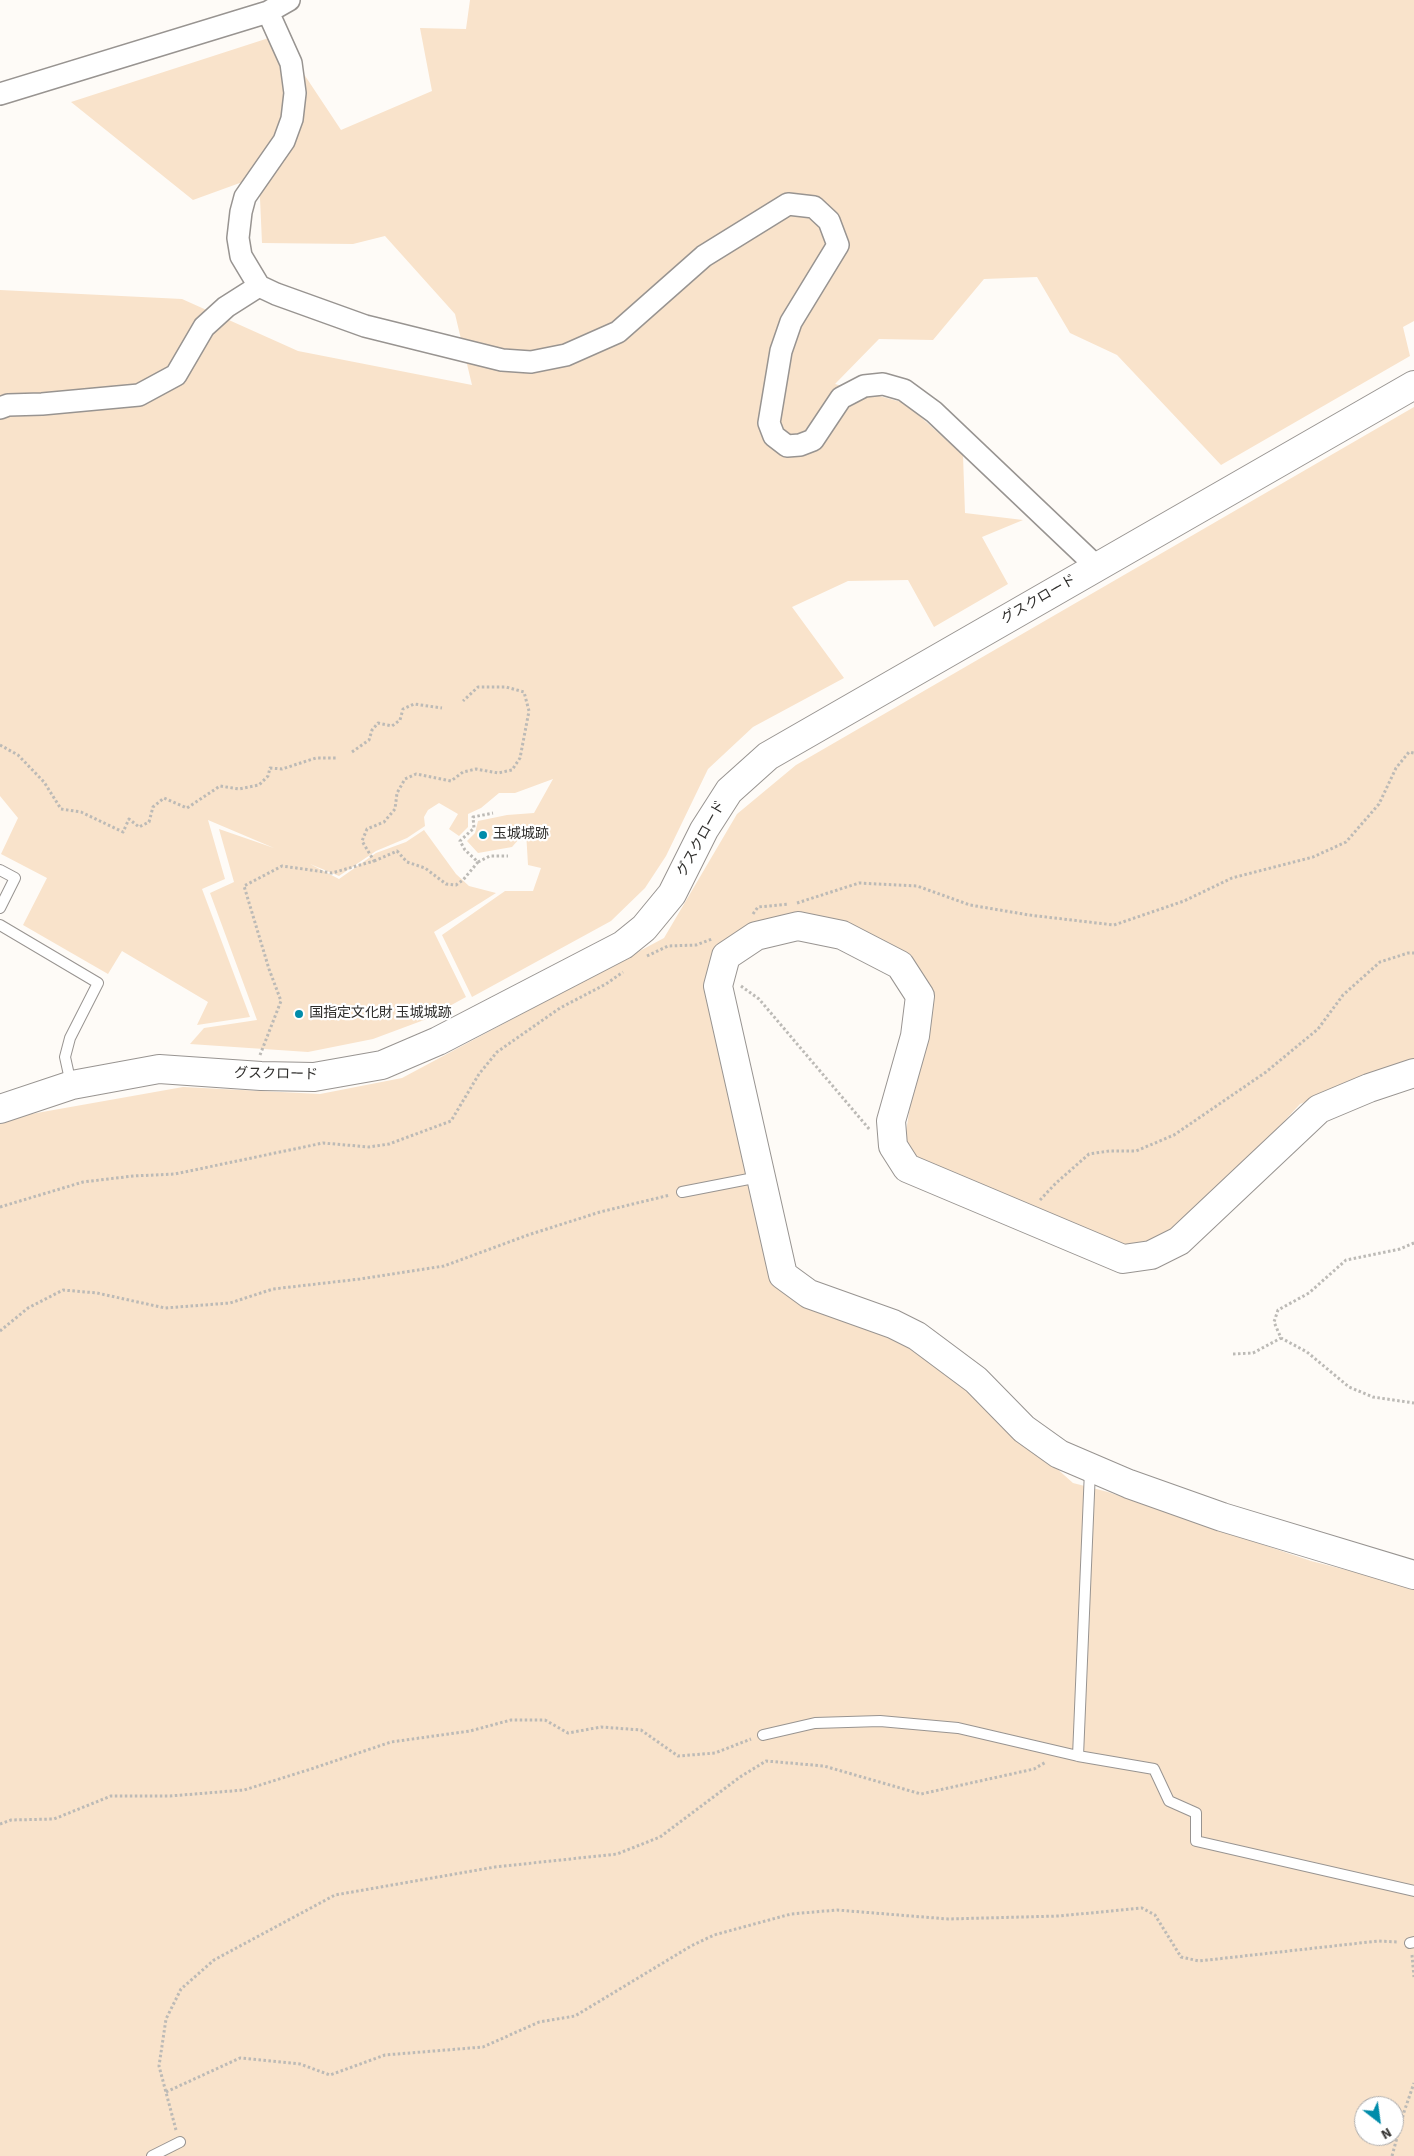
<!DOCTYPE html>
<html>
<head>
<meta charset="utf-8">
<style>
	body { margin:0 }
	#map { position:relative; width:1414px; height:2156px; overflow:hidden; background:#fefbf7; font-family:"Source Sans 3",sans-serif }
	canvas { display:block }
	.north { position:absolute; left:1354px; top:2096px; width:50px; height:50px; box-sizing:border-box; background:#fff; border:1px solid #acabab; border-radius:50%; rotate:150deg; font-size:14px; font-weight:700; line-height:20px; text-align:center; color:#2f2e2c }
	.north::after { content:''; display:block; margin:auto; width:18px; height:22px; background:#008caa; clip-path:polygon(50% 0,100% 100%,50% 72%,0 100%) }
</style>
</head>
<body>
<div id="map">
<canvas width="1414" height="2156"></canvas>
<div class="north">N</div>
</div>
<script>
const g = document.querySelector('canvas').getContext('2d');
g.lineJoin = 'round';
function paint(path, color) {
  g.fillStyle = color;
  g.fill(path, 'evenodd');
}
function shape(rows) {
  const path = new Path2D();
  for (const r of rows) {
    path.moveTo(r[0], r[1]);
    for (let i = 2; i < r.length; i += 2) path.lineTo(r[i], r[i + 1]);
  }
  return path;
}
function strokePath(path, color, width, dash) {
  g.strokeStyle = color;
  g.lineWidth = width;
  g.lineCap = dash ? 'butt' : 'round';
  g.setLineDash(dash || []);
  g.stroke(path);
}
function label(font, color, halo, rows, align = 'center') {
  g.font = font + ' "Source Sans 3","Noto Sans JP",sans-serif';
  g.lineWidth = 4.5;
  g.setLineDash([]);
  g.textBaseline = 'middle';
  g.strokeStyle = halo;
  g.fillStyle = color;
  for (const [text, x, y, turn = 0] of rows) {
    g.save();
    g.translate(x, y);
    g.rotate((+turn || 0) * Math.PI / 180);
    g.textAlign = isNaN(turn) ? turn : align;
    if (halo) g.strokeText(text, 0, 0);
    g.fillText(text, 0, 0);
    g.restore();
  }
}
paint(shape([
	[470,0,1414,0,1414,321,1403,327,1410,356,1221,465,1117,355,1070,333,1037,277,984,279,933,340,879,339,835,384,905,403,963,455,965,513,1023,520,982,537,1008,584,934,627,908,580,848,581,792,607,844,678,753,727,708,769,666,856,645,888,611,921,472,997,442,935,505,891,533,891,541,868,528,865,526,831,512,847,478,853,467,841,475,833,478,821,507,815,534,813,553,779,515,793,499,793,481,808,468,814,468,827,459,836,449,829,458,814,439,803,428,810,424,817,425,826,407,838,376,851,339,876,310,864,339,879,376,853,406,842,424,830,456,874,469,886,496,893,434,932,466,997,424,1020,373,1039,308,1052,190,1044,204,1028,257,1020,210,893,234,882,219,829,274,848,208,820,225,879,202,889,250,1017,197,1025,208,1002,122,951,108,974,23,925,47,878,1,854,18,818,0,796,0,290,182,299,298,351,472,385,455,314,385,236,353,244,262,243,259,176,193,200,71,102,278,35,341,130,432,91,420,28,466,29],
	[1414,407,1414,1060,1379,1072,1300,1104,1207,1206,1147,1248,1108,1244,924,1171,904,1144,916,1069,930,1009,842,922,716,955,770,1274,924,1350,1073,1483,1108,1492,1311,1561,1414,1587,1414,2156,0,2156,0,1124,31,1114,183,1087,320,1094,402,1078,664,938,737,814,796,765],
	[1364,2106,1394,2106,1394,2136,1364,2136]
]), '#f9e3cb');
const lane = shape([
	[0,870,15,878,0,908],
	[0,925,98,983,70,1038,65,1057,71,1084],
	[682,1192,759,1177],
	[763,1735,815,1723,880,1721,958,1728,1078,1756,1154,1769,1169,1801,1196,1813,1196,1841,1414,1891],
	[1078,1756,1090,1470],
	[1410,1943,1414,1942],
	[152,2156,180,2142]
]);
const street = shape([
	[268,12,291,63,295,93,292,119,284,141,245,197,241,212,238,238,241,256,259,286,276,294,365,326,502,360,531,362,566,355,618,332,704,256,788,204,814,207,829,221,838,245,791,322,781,351,769,423,774,436,787,446,800,445,813,440,841,398,864,386,883,384,904,390,934,412,1096,566],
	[0,94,268,12,289,0],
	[0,408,8,405,42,404,139,395,176,375,204,327,226,307,259,286]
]);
const secondary = shape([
	[1414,1073,1369,1088,1319,1109,1179,1241,1151,1255,1123,1259,907,1168,893,1146,891,1121,915,1036,920,996,900,965,842,935,798,926,756,936,726,956,718,986,783,1275,809,1294,893,1324,917,1336,976,1380,1024,1429,1059,1454,1129,1484,1222,1517,1414,1575],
	[0,1109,72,1085,159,1069,261,1076,314,1077,382,1065,438,1041,623,945,644,928,672,894,704,830,729,791,768,756,1414,385]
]);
strokePath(lane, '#989491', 12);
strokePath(street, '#989491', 24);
strokePath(secondary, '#989491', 30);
strokePath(shape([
	[0,745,18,755,44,782,61,809,81,812,123,832,129,819,139,827,149,822,153,807,164,798,187,808,220,786,239,789,259,785,268,776,270,768,282,769,316,758,337,758],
	[352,752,369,740,372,730,378,723,392,726,400,720,403,709,414,704,442,708],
	[374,861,397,851,407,862,425,868,446,884,456,885,463,880,478,862,465,850,460,841,474,828,473,817,493,813],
	[478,862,490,856,508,856],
	[797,903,859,883,917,886,970,905,1029,915,1114,925,1184,901,1232,878,1313,857,1346,842,1379,804,1396,768,1409,752,1414,753],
	[753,914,758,907,789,904],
	[647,956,668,946,696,945,712,939],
	[741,986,759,999,870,1130],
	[260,1055,281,1001,269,969,244,886,282,866,332,873,374,861,362,841,367,829,384,822,395,809,397,793,405,779,416,774,451,781,463,772,476,769,498,773,512,770,520,758,529,711,524,692,506,687,478,687,463,701],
	[1040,1200,1056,1183,1089,1154,1109,1151,1136,1151,1174,1135,1266,1072,1318,1029,1343,995,1380,962,1408,953,1414,953],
	[0,1207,83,1182,133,1176,175,1174,323,1143,369,1147,389,1144,451,1121,479,1074,497,1052,560,1008,606,984,623,972],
	[1414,1243,1400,1249,1346,1260,1309,1293,1278,1310,1274,1322,1281,1338,1307,1352,1349,1387,1373,1397,1414,1403],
	[0,1331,28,1308,63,1290,97,1293,165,1308,230,1303,273,1289,360,1279,444,1266,528,1235,600,1212,670,1195],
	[1233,1354,1253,1353,1281,1338],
	[0,1824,11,1820,54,1819,111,1796,170,1796,244,1790,308,1770,391,1742,470,1731,511,1720,545,1720,568,1733,601,1727,641,1730,678,1756,715,1753,751,1739],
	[1412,1955,1414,1977],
	[166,2092,240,2058,300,2064,330,2075,385,2055,483,2047,539,2022,575,2016,691,1946,714,1935,791,1914,837,1910,948,1919,1059,1916,1142,1908,1155,1915,1181,1957,1199,1961,1378,1941,1399,1942],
	[176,2130,159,2066,166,2019,181,1989,214,1960,335,1895,495,1867,617,1854,660,1837,740,1777,766,1761,824,1766,921,1794,1034,1769,1046,1762],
	[1392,2156,1404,2112,1414,2083]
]), '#bcbab6', 3, [2.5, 2.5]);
strokePath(lane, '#fff', 10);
strokePath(street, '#fff', 21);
strokePath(secondary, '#fff', 28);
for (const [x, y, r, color] of [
	[483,835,5,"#008caa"],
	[299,1014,5,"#008caa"]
]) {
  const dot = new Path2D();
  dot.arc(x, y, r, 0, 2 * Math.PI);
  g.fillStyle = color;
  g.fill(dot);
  strokePath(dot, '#fff', 2);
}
label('14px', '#2f2e2c', '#fff', [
	["グスクロード",1039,600,-30],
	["グスクロード",702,839,-61],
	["グスクロード",276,1075,1]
]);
label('14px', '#2f2e2c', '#fff', [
	["玉城城跡",493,835],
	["国指定文化財 玉城城跡",309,1014]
], 'left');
</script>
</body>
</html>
